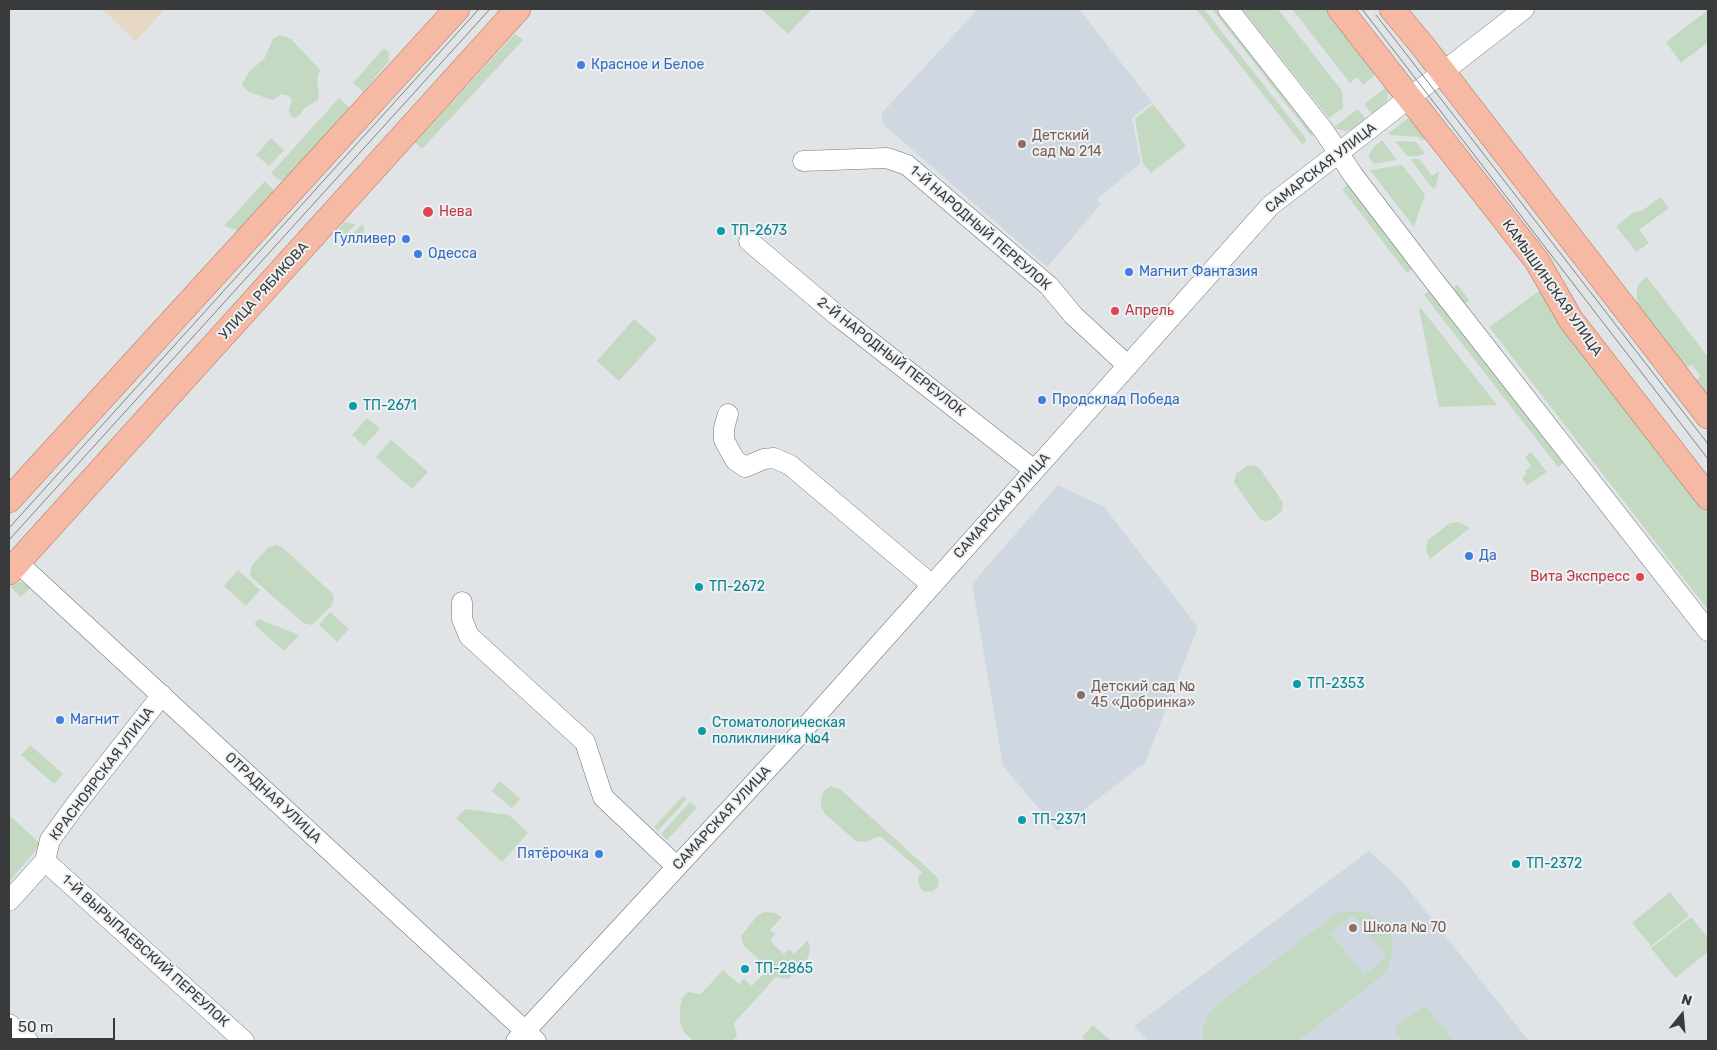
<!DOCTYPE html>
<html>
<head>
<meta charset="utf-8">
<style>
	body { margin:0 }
	#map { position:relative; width:1717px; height:1050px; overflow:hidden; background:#e1e4e6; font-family:Rubik,sans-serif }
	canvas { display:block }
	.frame { position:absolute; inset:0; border:10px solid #393a3b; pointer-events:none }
	.north { position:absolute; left:1657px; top:990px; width:50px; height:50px; -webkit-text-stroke:4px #eef1f3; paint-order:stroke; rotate:17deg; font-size:14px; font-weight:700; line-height:20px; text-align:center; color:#393a3b }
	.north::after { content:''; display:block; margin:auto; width:18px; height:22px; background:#393a3b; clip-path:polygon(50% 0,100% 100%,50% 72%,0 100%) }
	.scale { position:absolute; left:10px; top:1018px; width:105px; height:22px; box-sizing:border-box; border:2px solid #393a3b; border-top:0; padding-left:6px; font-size:15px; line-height:18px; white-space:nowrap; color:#393a3b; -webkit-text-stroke:4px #eef1f3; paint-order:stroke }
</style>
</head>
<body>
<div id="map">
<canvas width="1717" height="1050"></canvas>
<div class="frame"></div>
<div class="north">N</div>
<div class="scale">50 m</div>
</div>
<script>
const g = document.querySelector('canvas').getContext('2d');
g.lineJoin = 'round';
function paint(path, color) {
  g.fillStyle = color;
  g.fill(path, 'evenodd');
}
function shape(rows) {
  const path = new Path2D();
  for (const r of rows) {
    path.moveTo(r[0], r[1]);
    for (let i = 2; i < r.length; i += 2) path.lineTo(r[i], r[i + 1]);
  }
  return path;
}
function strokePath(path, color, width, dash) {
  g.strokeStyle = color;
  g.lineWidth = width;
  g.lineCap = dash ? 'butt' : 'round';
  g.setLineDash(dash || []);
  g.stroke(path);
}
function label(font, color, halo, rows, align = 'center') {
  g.font = font + ' Rubik,sans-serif';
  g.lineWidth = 4;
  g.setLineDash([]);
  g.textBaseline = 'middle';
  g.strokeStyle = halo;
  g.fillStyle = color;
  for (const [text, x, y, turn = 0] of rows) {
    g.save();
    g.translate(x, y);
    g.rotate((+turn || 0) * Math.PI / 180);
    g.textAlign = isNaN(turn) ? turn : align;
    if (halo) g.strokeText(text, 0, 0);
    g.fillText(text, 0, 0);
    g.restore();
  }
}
paint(shape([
	[978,9,1079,9,1152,102,1132,118,1141,163,1097,199,1101,204,1047,267,884,125,881,114],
	[1058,485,1104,507,1198,627,1145,763,1057,830,1003,766,972,584],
	[1369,851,1401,880,1529,1041,1148,1041,1134,1026]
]), '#cfd8e0');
paint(shape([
	[102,9,165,9,136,41]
]), '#e7d7c5');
paint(shape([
	[761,9,812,9,788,34],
	[1196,9,1204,9,1307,140,1302,144],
	[1212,9,1220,9,1316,132,1311,136],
	[1242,9,1278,9,1342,91,1343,108,1329,118],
	[1292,9,1332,9,1381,70,1363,85,1357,77,1350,83],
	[1708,10,1708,42,1681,63,1666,42],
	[515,34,523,40,422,149,415,142],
	[280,35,291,39,320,70,317,79,319,95,318,100,303,109,300,115,295,118,290,115,289,110,292,100,289,96,282,94,273,100,269,99,249,92,242,86,243,82,250,71,264,59,273,39],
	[384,48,389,53,389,61,363,92,353,83],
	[1389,85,1387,101,1372,114,1364,104],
	[339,98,350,108,286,179,282,181,278,179,271,173],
	[1153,104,1186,146,1151,173,1143,164,1135,119],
	[1358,109,1366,119,1353,129,1346,131,1333,128],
	[1407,119,1412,120,1428,136,1422,141,1419,137,1390,135,1389,133],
	[271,138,284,150,269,166,256,155],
	[1382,140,1397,160,1374,164,1369,157,1369,154,1374,147],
	[1395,141,1416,142,1425,154,1417,156,1407,156],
	[1410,159,1419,159,1432,176,1439,171,1436,187,1433,189],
	[1402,165,1425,194,1414,227,1370,170],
	[265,181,273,189,273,193,239,231,224,226],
	[1351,182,1416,267,1407,273,1342,189],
	[1660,197,1669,208,1639,230,1649,243,1636,252,1616,226,1634,212,1642,211],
	[344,222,356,224,341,239,337,232],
	[363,223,364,229,362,235,354,240,347,240],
	[1647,277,1708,357,1708,401,1695,383,1700,375,1692,365,1683,368,1637,305,1637,288,1640,282],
	[1457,284,1469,300,1466,303,1463,303,1454,292,1455,286],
	[1432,288,1566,461,1558,467,1424,295],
	[1539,291,1708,511,1708,610,1489,327],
	[1421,308,1460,358,1497,405,1439,407,1419,309],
	[634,319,657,339,619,381,597,361],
	[367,418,380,429,364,446,352,435],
	[391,440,428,472,412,489,376,457],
	[1531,452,1547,472,1527,485,1522,478,1527,473,1525,471,1531,466,1525,457],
	[1251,465,1258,467,1261,470,1283,503,1282,511,1270,520,1264,521,1260,519,1234,482,1236,474,1246,466],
	[1458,522,1470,528,1430,559,1426,551,1428,540,1450,523],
	[276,545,283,548,333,594,334,598,331,606,312,625,303,623,252,578,250,575,252,565,269,547],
	[238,570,260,590,246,606,224,586],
	[20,582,31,587,21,597,10,586],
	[330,612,349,629,337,642,319,625],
	[259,619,299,635,284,651,254,624],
	[30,745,63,774,54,784,21,755],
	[500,781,520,799,512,808,492,791],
	[831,786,840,789,937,877,939,881,938,887,933,891,926,892,922,890,918,883,918,878,922,872,880,836,865,842,856,841,825,814,821,807,821,799,824,791],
	[683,796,687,799,658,831,654,827],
	[690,802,697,808,667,840,661,834],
	[465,809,509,815,528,833,502,862,456,818],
	[11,817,41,844,9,882,9,819],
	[1670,892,1689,916,1651,946,1632,923],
	[1353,911,1365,912,1377,918,1386,927,1392,940,1392,953,1389,965,1382,976,1297,1041,1203,1041,1203,1027,1208,1015,1217,1005,1329,919,1340,912],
	[1353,915,1387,957,1364,975,1330,933],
	[765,912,775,913,782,917,770,930,775,934,770,941,784,954,789,949,794,954,808,940,810,949,808,958,789,979,776,977,734,1023,737,1036,732,1041,693,1041,684,1032,680,1022,680,1008,682,998,688,992,701,994,723,970,739,984,744,979,752,986,769,968,743,945,741,936,757,916],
	[1691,917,1708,938,1708,952,1675,978,1651,948],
	[1423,1007,1428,1009,1453,1041,1402,1041,1396,1033,1396,1027],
	[1093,1025,1110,1040,1109,1041,1087,1041,1082,1037]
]), '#c3d9c1');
const minor = shape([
	[1228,9,1324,131,1353,175,1431,277,1708,631],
	[803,161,887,158,907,165,1049,286,1073,315,1128,366],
	[749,241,839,317,1034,470],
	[728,414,724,428,724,440,735,460,745,467,764,459,774,458,790,465,932,585],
	[18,563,536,1041],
	[462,602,462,619,469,636,585,742,603,797,677,867],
	[45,861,244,1041],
	[9,901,45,861,50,840,77,803,162,695],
	[9,1024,28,1041],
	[516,1041,795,739,1270,206,1524,9]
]);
const major = shape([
	[1340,9,1537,261,1571,320,1708,497],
	[1392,9,1422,45,1708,416],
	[9,500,457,9],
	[9,572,518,9]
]);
strokePath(minor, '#747679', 21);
strokePath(major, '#b06f57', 26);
strokePath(minor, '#fff', 20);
strokePath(major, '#f6b9a3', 25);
strokePath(shape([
	[1362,9,1708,459],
	[1376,15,1708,444],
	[9,528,479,9],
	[9,540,490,9]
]), '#828485', 1);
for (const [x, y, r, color] of [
	[581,65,5,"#3f7fe0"],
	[1022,144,5,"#8d6e63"],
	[428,212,6,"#e0444e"],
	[721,231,5,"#0f9aa8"],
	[406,239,5,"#3f7fe0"],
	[418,254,5,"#3f7fe0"],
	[1129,272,5,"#3f7fe0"],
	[1115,311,5,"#e0444e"],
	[1042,400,5,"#3f7fe0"],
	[353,406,5,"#0f9aa8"],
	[1469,556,5,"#3f7fe0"],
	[1640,577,5,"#e0444e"],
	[699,587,5,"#0f9aa8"],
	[1297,684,5,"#0f9aa8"],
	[1081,695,5,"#8d6e63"],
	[60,720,5,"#3f7fe0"],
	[702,731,5,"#0f9aa8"],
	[1022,820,5,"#0f9aa8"],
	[599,854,5,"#3f7fe0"],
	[1516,864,5,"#0f9aa8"],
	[1353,928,5,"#8d6e63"],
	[745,969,5,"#0f9aa8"]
]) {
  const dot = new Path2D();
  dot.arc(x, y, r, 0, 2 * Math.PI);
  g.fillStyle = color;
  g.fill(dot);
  strokePath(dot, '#eef1f3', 2);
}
label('14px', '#366cbe', '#eef1f3', [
	["Красное и Белое",591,65],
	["Гулливер",396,239,"right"],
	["Одесса",428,254],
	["Магнит Фантазия",1139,272],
	["Продсклад Победа",1052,400],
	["Да",1479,556],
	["Магнит",70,720],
	["Пятёрочка",589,854,"right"]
], 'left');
label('14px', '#785e54', '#eef1f3', [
	["Детский",1032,136],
	["сад № 214",1032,152],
	["Детский сад №",1091,687],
	["45 «Добринка»",1091,703],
	["Школа № 70",1363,928]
], 'left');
label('14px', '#393a3b', '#eef1f3', [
	["САМАРСКАЯ УЛИЦА",1321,168,-38],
	["1-Й НАРОДНЫЙ ПЕРЕУЛОК",980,228,41],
	["КАМЫШИНСКАЯ УЛИЦА",1552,288,55],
	["УЛИЦА РЯБИКОВА",264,291,-48],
	["2-Й НАРОДНЫЙ ПЕРЕУЛОК",891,357,38],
	["САМАРСКАЯ УЛИЦА",1002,506,-48],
	["КРАСНОЯРСКАЯ УЛИЦА",102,774,-53],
	["ОТРАДНАЯ УЛИЦА",273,798,43],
	["САМАРСКАЯ УЛИЦА",722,818,-47],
	["1-Й ВЫРЫПАЕВСКИЙ ПЕРЕУЛОК",145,951,42]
]);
label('14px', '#be3a42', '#eef1f3', [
	["Нева",439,212],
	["Апрель",1125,311],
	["Вита Экспресс",1630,577,"right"]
], 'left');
label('14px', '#0d838f', '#eef1f3', [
	["ТП-2673",731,231],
	["ТП-2671",363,406],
	["ТП-2672",709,587],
	["ТП-2353",1307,684],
	["Стоматологическая",712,723],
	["поликлиника №4",712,739],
	["ТП-2371",1032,820],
	["ТП-2372",1526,864],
	["ТП-2865",755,969]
], 'left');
</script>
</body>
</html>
